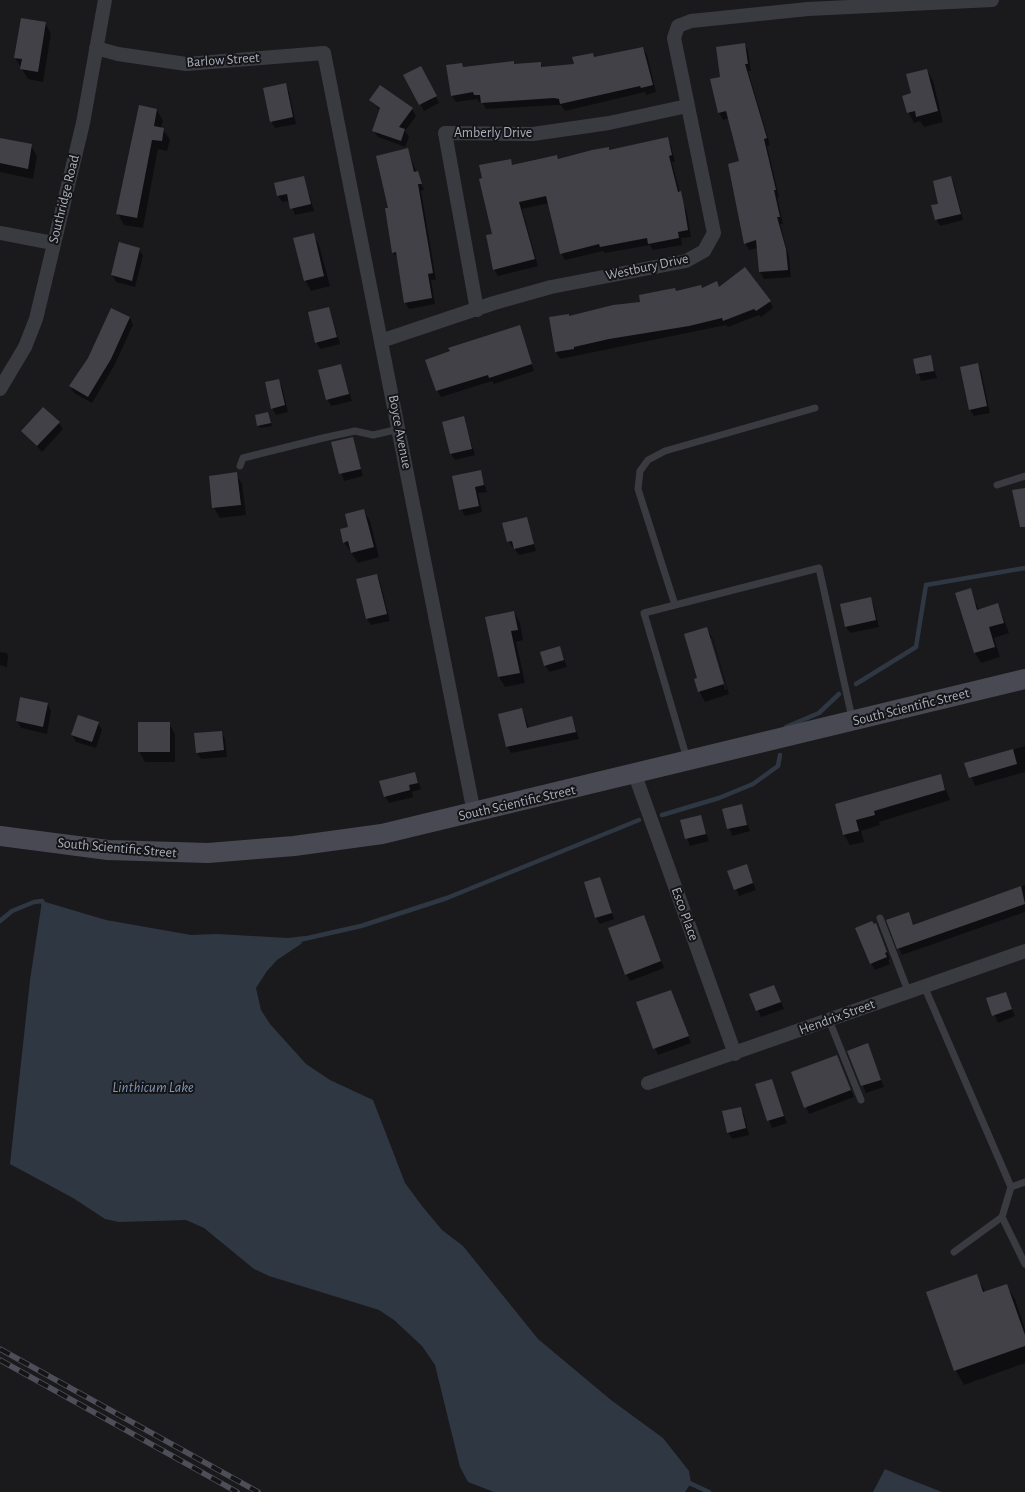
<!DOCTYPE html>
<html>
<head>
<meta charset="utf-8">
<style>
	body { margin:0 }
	canvas { display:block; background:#1a191c }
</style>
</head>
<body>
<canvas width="1025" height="1492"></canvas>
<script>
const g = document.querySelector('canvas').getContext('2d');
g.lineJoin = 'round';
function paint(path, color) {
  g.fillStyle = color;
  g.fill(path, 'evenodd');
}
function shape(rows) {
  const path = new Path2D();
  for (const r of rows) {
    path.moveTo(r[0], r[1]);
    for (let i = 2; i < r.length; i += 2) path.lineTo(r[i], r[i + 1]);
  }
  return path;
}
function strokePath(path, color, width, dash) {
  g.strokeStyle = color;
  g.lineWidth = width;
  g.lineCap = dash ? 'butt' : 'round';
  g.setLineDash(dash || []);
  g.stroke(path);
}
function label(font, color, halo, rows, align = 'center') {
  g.font = font + ' "Alegreya Sans",sans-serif';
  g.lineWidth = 4;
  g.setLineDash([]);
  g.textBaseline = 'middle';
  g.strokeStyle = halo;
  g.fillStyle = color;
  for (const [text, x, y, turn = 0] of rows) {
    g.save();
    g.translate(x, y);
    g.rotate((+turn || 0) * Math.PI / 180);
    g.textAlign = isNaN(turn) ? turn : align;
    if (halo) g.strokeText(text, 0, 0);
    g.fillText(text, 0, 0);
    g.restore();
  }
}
paint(shape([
	[42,901,106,920,191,935,217,934,288,938,305,936,301,944,277,960,267,971,256,988,261,1010,270,1024,306,1064,330,1080,373,1100,405,1183,422,1206,442,1230,463,1246,538,1339,611,1400,663,1438,689,1471,691,1483,685,1492,494,1492,468,1482,460,1467,435,1365,422,1346,394,1320,379,1310,269,1276,254,1269,204,1228,186,1220,119,1222,105,1219,73,1198,10,1164,30,980],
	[885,1469,901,1476,942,1492,873,1492]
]), '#2e3742');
paint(shape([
	[45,23,51,34,43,82,28,79,15,58],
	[745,44,748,51,751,71,748,71,770,145,767,146,779,197,777,197,783,224,780,224,789,257,791,277,764,279,760,272,758,248,749,250,745,243,740,162,729,118,723,120,719,113,711,80,721,78],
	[643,48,647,55,656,92,646,95,645,92,565,111,561,105,558,105,486,109,482,102,479,102,477,99,456,102,452,96,463,68,513,62,515,65,540,64,543,68,575,65],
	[927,70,933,81,943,122,924,127,920,121,914,123,908,112,912,94],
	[425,74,439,103,424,111,405,76],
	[285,85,289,92,296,124,275,128,271,121],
	[371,101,412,109,416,116,405,131,409,137,405,147,378,137,374,131,381,111],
	[157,110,163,121,161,128,170,139,167,151,158,149,143,228,124,225,118,214],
	[0,139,31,146,37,156,33,179,0,172],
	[667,139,671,146,675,162,672,162,680,193,687,213,691,237,681,238,682,245,653,250,650,245,605,253,603,251,565,260,561,253,549,203,522,209,538,266,498,276,494,269,494,234,510,161,513,166,557,156,559,160],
	[407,149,424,190,421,191,436,280,431,280,435,304,409,309,405,302,398,259,393,252,390,209],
	[304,177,314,211,295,215,290,201,282,202,278,196],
	[951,177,954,184,963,220,940,226,936,219],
	[313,235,319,245,330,286,311,291,305,280],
	[139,249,143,256,135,287,116,282,112,275],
	[719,288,770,301,773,308,761,317,759,315,728,327,726,325,560,359,556,352,551,318,569,317,702,289],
	[329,308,340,344,320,349,316,342],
	[130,318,133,325,114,366,92,403,74,393,70,386],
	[519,327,534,371,494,384,492,381,441,397,437,390],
	[930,357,937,378,921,381,914,360],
	[977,364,981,371,990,413,974,416,970,410],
	[340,365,352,401,331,406,327,399],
	[278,380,282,387,288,412,276,415,272,408],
	[268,413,272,426,260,428,258,426],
	[463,418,475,455,455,460,451,454],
	[59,423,63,429,42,452,23,431],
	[352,438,363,476,344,481,332,443],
	[480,472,487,492,478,493,482,512,465,516,461,509],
	[236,474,242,484,246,515,220,518,214,508],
	[364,511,370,521,379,557,358,563,344,542,350,528],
	[526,518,536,551,519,555,508,541],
	[377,575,380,582,390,621,371,625,367,619],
	[970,589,979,610,998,604,1009,633,994,638,1000,657,981,663,975,653],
	[870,599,874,606,879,627,850,633,846,627],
	[514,612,520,623,523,640,516,642,525,683,505,687,499,677],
	[707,629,713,639,729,694,705,702,699,691,699,679],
	[709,638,712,638,727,690,725,690],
	[560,647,567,667,549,672,545,665],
	[0,652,7,653,8,656,7,667,0,665],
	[21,699,48,704,51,711,47,734,21,728,17,721],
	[522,709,529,729,572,718,579,739,511,753,507,746],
	[98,723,102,730,96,748,76,742,72,735],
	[169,723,175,734,175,762,145,762,139,751],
	[221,732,225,739,227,757,201,759,197,753],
	[1025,746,1025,772,975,786,966,764],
	[415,773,421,789,412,792,413,797,389,803,385,797],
	[940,775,950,800,879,822,880,825,861,831,864,842,850,845,844,835,836,805],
	[741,806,750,831,732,836,724,810],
	[700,817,709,841,690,846,681,821],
	[746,866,756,890,739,896,729,871],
	[600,879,614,919,600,924,596,918],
	[1025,885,1025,912,902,955,899,948,908,914,914,926],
	[647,923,664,968,630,981,626,974],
	[876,925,890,959,888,960,890,964,875,970,871,963,874,926],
	[774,986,784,1009,761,1017,751,995],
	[671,992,691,1043,658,1055,638,1003],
	[1005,993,1015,1016,998,1023,988,999],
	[867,1045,884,1087,866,1093,849,1052],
	[837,1056,854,1097,809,1114,793,1072],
	[771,1080,787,1123,772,1128,756,1085],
	[741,1108,744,1115,749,1135,732,1139,728,1132],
	[976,1276,986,1293,1006,1285,1015,1299,1025,1329,1025,1363,964,1385,956,1371,928,1293]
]), '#0007');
strokePath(shape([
	[856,684,916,647,926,585,1025,568],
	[786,727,819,713,839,694],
	[662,815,719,798,753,784,778,766,780,755],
	[0,921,12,911,34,902,42,901,44,905],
	[299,940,361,926,447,898,639,820],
	[685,1481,709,1492]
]), '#2e3742', 4.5);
paint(shape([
	[21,18,46,22,38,72,20,69,22,59,14,58],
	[745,43,748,64,745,64,767,138,764,139,776,190,774,190,780,217,777,217,786,249,788,270,759,272,756,240,744,244,728,164,739,161,726,111,718,113,710,79,720,77,716,47],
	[643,47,653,85,641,88,640,86,560,104,559,99,554,98,481,103,480,95,474,95,473,92,451,96,446,65,462,63,463,67,514,61,514,64,541,62,541,67,574,64,572,57,593,53,594,57],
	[421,66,437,96,419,105,403,75],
	[927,69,938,111,916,117,915,111,907,113,902,96,911,93,906,74],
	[286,83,293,117,270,122,263,88],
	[380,85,413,108,399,127,405,129,401,141,372,131,380,108,369,100],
	[139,105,157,109,154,126,164,128,162,141,152,140,137,218,116,214],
	[668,137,672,155,669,156,678,192,681,191,684,205,688,230,678,232,679,238,648,244,647,238,600,247,599,244,560,254,546,196,519,202,535,259,493,270,486,235,492,234,479,179,482,178,479,165,511,159,512,165,557,155,558,159,592,150,609,147,609,150],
	[0,138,32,144,28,169,0,163],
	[408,148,414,172,418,171,422,184,418,184,433,273,428,274,432,298,404,303,396,252,392,253,385,208,388,208,376,156],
	[304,176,311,204,290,209,287,194,277,196,274,183],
	[951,176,961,214,935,220,931,205,938,204,933,181],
	[314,233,324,276,304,281,293,238],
	[119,242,140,248,132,281,111,275],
	[745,267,771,301,756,311,754,309,723,321,722,318,689,326,609,339,574,347,574,349,555,352,549,317,569,314,569,316,613,305,640,302,639,295,664,290,675,288,676,291,701,285,702,288,717,281,719,287],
	[329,307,337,337,315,343,308,312],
	[111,308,130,317,111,359,88,397,69,386,88,358],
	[520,325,532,364,489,378,488,375,436,391,425,360,450,351,448,348],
	[931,355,934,371,916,374,913,359],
	[978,363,987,406,969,410,960,367],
	[341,364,349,394,326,400,318,370],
	[279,379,285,405,271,409,265,382],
	[43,407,60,422,37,446,21,431],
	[268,412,271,423,257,426,255,415],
	[464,416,472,449,450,454,442,422],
	[353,437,361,469,339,474,331,442],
	[481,470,484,485,475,487,479,506,459,510,452,476],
	[237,472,241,505,212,508,209,476],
	[1025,488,1025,527,1020,527,1012,490],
	[364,509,374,547,351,553,348,541,343,543,340,529,348,527,345,514],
	[527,517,534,544,514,549,512,541,507,542,502,523],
	[377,574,387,614,366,619,356,579],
	[971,588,977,610,998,603,1004,623,989,627,995,647,974,653,955,593],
	[871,597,876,620,845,627,840,604],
	[514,611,518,630,511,631,520,673,498,677,485,617],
	[707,627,724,684,698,692,694,679,697,678,684,634],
	[560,646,564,660,544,666,540,652],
	[20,697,48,703,43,727,16,721],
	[522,708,527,728,572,716,576,732,506,747,498,714],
	[78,715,99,722,92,742,71,735],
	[138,722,170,722,170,752,138,752],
	[222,731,224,750,196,753,194,733],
	[1013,749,1017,764,969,778,964,763],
	[415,772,418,783,409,785,410,790,384,797,379,781],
	[941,774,945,790,874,811,875,815,856,820,859,831,843,835,835,804],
	[742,804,747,825,727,829,722,809],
	[701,815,706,834,685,839,680,820],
	[747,864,753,883,734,890,727,871],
	[600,877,612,913,595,918,584,882],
	[1021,886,1025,904,897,949,886,920,909,912,913,925],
	[644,915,661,961,625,975,608,928],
	[872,921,874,924,876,923,887,952,885,953,887,957,870,964,855,928],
	[774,985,781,1002,756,1011,749,994],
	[671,990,689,1036,653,1049,636,1002],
	[1006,992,1012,1009,992,1016,986,998],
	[868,1043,881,1080,861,1086,847,1051],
	[837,1055,851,1090,804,1108,791,1072],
	[772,1079,784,1116,767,1121,755,1084],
	[741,1107,746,1128,727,1133,722,1111],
	[977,1274,983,1292,1007,1284,1025,1335,1025,1346,954,1371,926,1292]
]), '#414147');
strokePath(shape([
	[240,466,243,458,323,438,355,431,373,435,399,429],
	[997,485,1025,476],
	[675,605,638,489,640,471,648,460,665,451,815,408],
	[687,759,644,613,819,568,852,718],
	[880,918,908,991],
	[924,986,1011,1187,1025,1182],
	[829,1020,861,1100],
	[1002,1217,1025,1264],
	[954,1252,1002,1217,1011,1187]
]), '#3a3b41', 7);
strokePath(shape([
	[96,48,118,54,186,64,324,53,474,813],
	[0,233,53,243],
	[477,310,445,133,533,134,609,123,687,106],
	[381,341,494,303,551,287,686,261,704,251,714,233,674,38,678,26,691,21,808,9,992,0],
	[0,389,25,347,36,319,83,123,105,0],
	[635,775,735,1054],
	[648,1083,1025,951]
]), '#3a3b41', 14);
strokePath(shape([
	[0,836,108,850,208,853,294,846,382,834,1025,679]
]), '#484952', 20);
const rail = shape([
	[0,1349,258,1492],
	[0,1360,237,1492]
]);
strokePath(rail, '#4d4e57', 5.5);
strokePath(rail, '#151417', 4, [11]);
label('14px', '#abafbd', '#151417', [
	["Barlow Street",223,60,-4],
	["Amberly Drive",493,133],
	["Southridge Road",64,199,-76],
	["Westbury Drive",647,267,-12],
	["Boyce Avenue",400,432,79],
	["South Scientific Street",911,707,-14],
	["South Scientific Street",517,803,-13],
	["South Scientific Street",117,848,5],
	["Esco Place",685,914,70],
	["Hendrix Street",837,1017,-20]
]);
label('italic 15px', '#8099ba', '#151417', [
	["Linthicum Lake",153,1087]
]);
</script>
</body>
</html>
